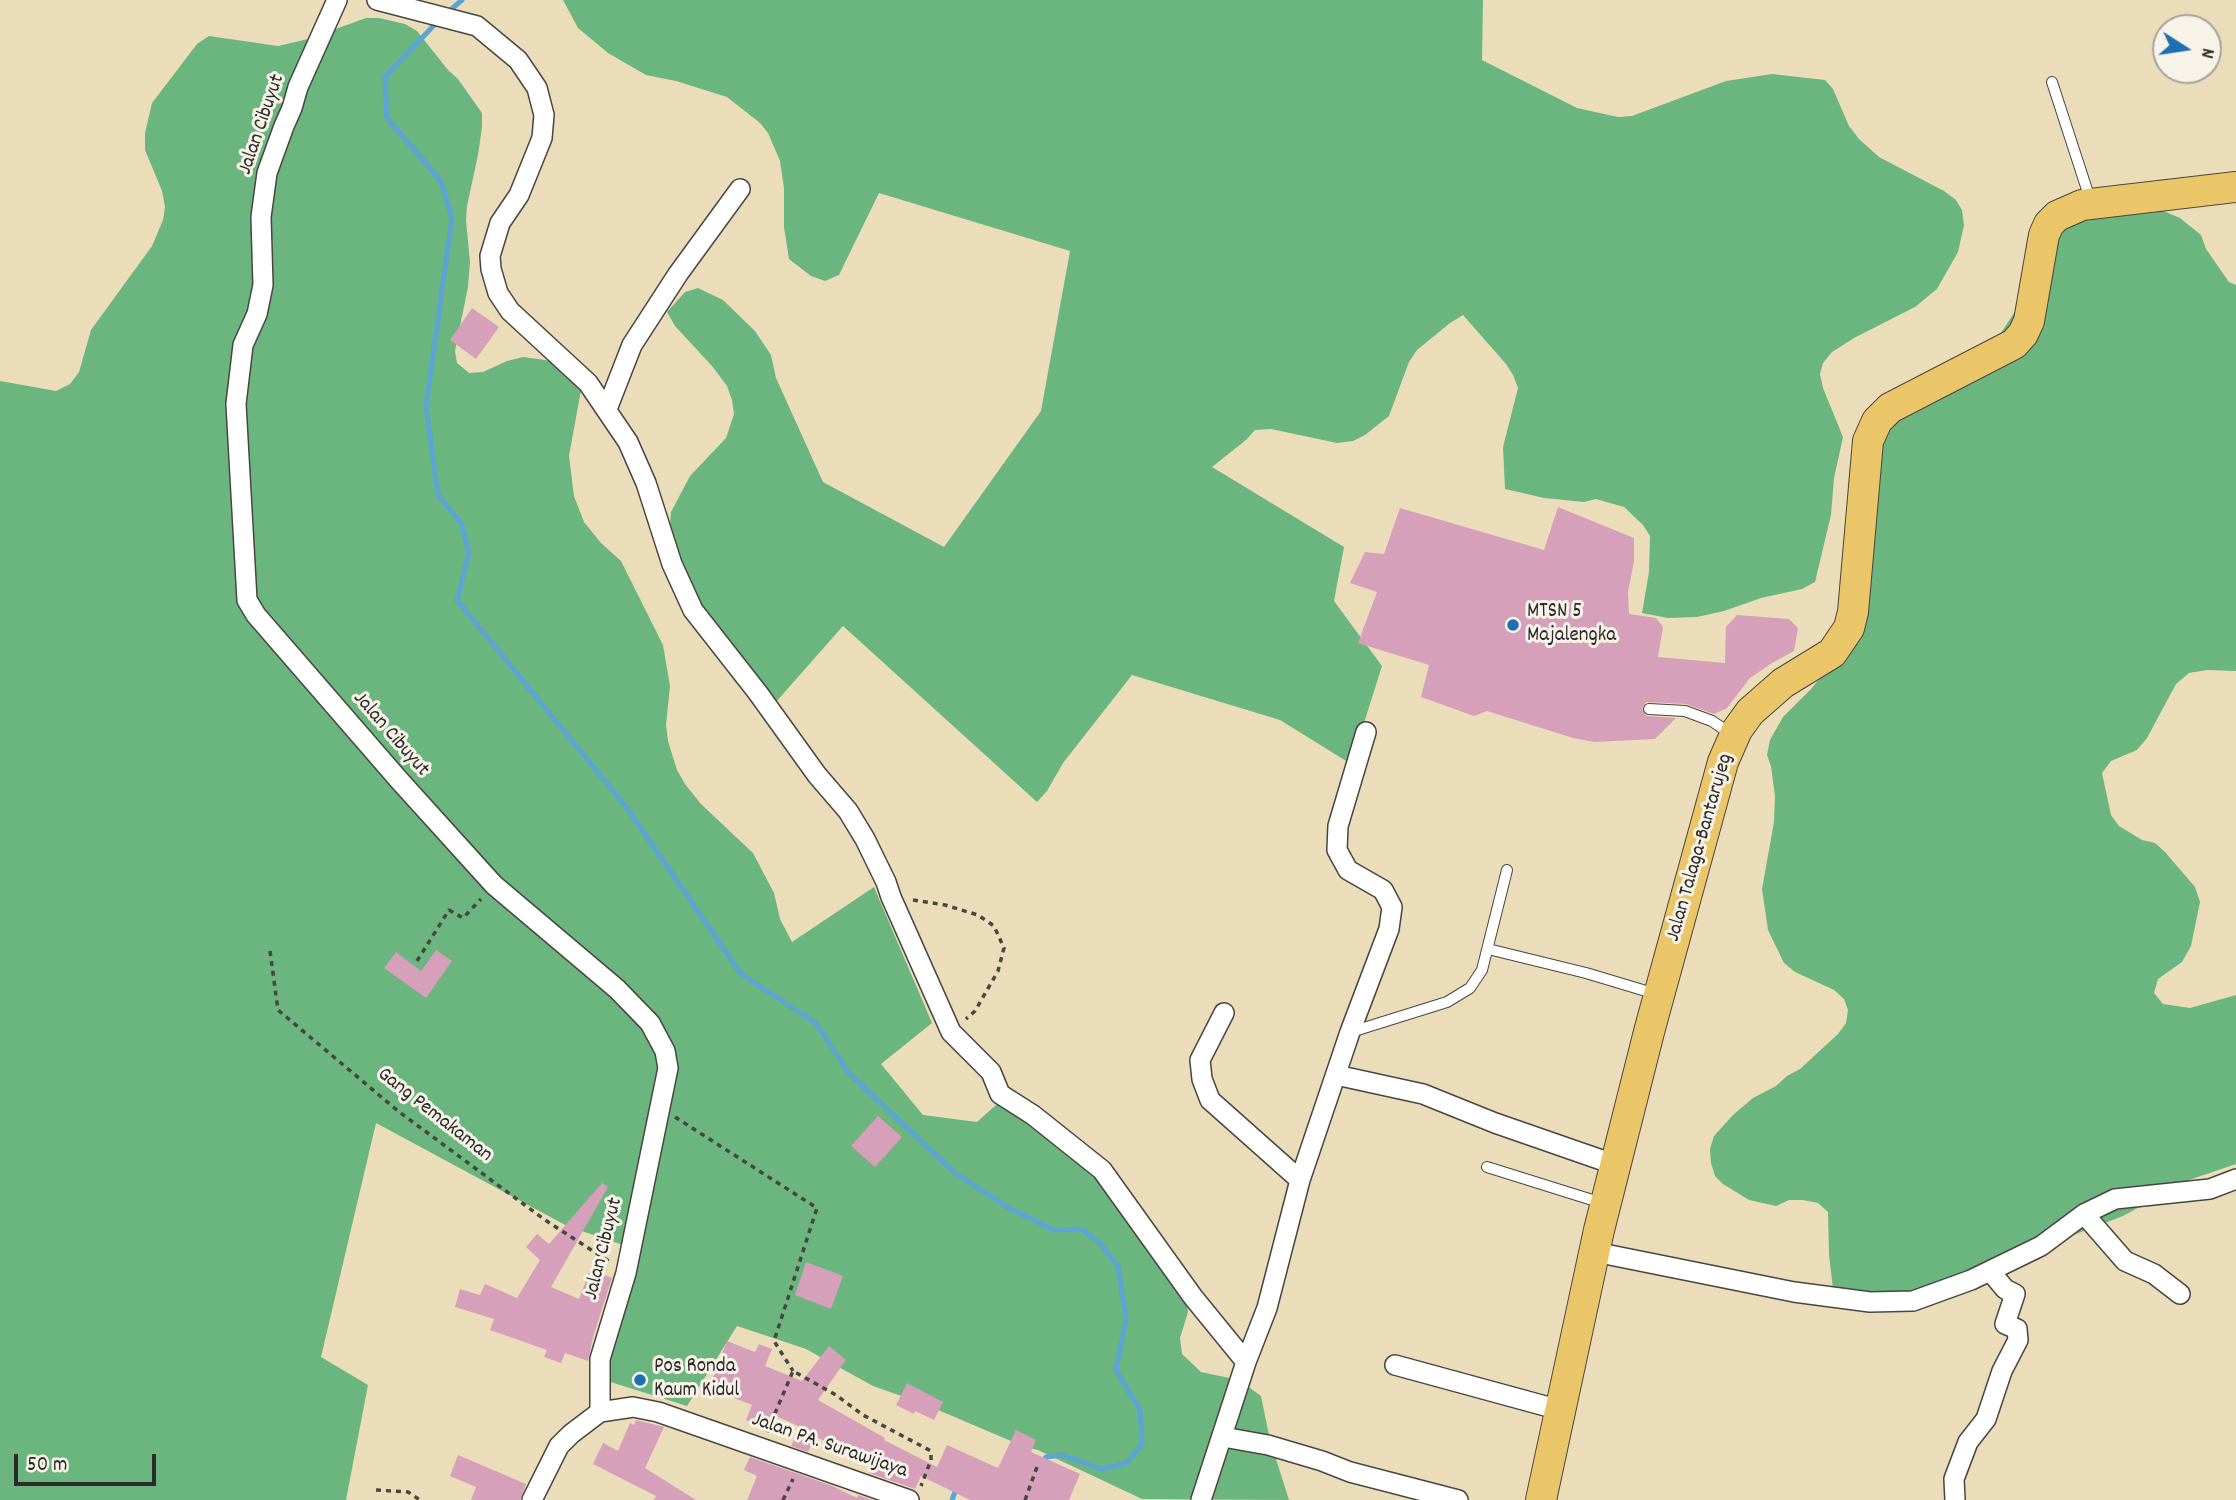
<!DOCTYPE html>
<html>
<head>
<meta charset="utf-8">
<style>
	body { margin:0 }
	#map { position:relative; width:2236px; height:1500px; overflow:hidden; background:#ecddba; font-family:Dekko,sans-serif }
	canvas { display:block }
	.north { position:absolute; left:2152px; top:14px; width:70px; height:70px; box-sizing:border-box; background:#f7f3e8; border:2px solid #a5a39c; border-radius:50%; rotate:102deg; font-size:19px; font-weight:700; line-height:28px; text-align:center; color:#2b2b2b }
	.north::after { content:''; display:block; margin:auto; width:24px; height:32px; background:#1f6fb2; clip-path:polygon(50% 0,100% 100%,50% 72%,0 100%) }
	.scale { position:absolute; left:14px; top:1454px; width:142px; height:32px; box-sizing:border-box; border:4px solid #2b2b2b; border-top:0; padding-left:9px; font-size:21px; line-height:24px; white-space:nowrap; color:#2b2b2b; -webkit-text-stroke:5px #f7f3e8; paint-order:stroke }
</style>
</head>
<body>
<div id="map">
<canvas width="2236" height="1500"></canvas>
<div class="north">N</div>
<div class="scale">50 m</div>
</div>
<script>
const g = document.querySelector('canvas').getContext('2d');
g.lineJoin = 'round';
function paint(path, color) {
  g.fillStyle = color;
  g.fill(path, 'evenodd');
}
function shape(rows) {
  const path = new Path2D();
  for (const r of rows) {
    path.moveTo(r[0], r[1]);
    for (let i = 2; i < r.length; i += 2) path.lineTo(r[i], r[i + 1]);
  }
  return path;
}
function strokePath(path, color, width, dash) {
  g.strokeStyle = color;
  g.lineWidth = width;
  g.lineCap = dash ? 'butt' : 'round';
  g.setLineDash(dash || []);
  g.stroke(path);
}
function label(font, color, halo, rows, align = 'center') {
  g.font = font + ' Dekko,sans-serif';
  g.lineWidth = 6;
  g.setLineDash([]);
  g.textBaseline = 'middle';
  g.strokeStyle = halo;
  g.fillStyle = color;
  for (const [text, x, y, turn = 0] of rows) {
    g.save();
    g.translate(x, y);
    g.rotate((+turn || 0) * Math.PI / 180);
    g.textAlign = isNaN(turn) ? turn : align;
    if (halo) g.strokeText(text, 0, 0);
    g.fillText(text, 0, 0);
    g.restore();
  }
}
paint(shape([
	[563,0,1483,0,1482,60,1577,108,1618,117,1632,116,1726,81,1772,74,1825,80,1833,89,1849,126,1859,139,1879,157,1944,191,1956,200,1962,210,1964,225,1958,252,1937,289,1915,307,1854,338,1832,352,1823,363,1820,374,1823,388,1843,437,1834,478,1831,515,1815,582,1802,589,1761,598,1724,611,1697,617,1668,618,1642,613,1649,572,1650,536,1643,525,1624,507,1596,499,1584,502,1544,498,1505,489,1503,447,1518,388,1513,375,1506,364,1463,315,1450,323,1417,350,1409,362,1389,416,1365,435,1353,441,1337,443,1271,429,1255,430,1246,440,1212,467,1344,547,1334,601,1382,666,1351,764,1280,720,1132,675,1063,763,1047,791,1037,802,843,626,768,711,667,561,671,512,690,476,726,438,734,414,732,400,727,386,712,366,675,326,667,312,685,292,698,288,723,300,755,331,771,355,776,378,823,482,944,547,1041,411,1070,251,879,193,839,275,825,281,811,276,789,259,784,227,784,188,780,161,768,133,760,123,727,97,676,81,646,75,608,53,578,28],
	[366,18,379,18,405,24,417,31,448,70,458,79,482,113,482,127,478,155,467,206,466,220,470,262,468,287,455,351,457,363,469,373,483,372,507,361,523,357,538,359,551,361,575,378,581,390,569,456,574,496,584,522,601,543,621,561,663,645,670,686,666,725,668,741,677,770,685,784,701,804,753,853,774,893,780,919,792,942,874,887,932,1023,881,1064,923,1115,977,1122,1007,1095,1095,1166,1186,1298,1188,1312,1180,1338,1182,1354,1201,1372,1239,1380,1261,1396,1270,1440,1289,1500,1142,1499,1038,1450,1025,1447,924,1404,873,1386,806,1349,737,1326,687,1406,601,1379,638,1250,567,1226,376,1123,321,1357,368,1385,346,1500,0,1500,0,381,56,391,70,384,79,372,91,330,152,246,163,220,165,207,162,191,145,150,145,133,152,103,197,44,209,36,278,46,308,39],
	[2143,202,2180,218,2201,235,2206,249,2229,282,2236,285,2236,671,2207,670,2189,673,2176,684,2147,738,2137,750,2111,761,2102,773,2111,815,2119,826,2142,840,2155,843,2165,852,2195,887,2200,902,2191,946,2182,962,2158,979,2154,993,2163,1004,2190,1008,2236,995,2236,1164,2189,1180,2123,1216,1895,1303,1834,1297,1829,1255,1828,1212,1818,1203,1803,1200,1789,1200,1776,1206,1749,1200,1723,1184,1715,1176,1711,1163,1710,1149,1714,1136,1733,1115,1753,1098,1776,1086,1787,1076,1800,1069,1838,1034,1846,1023,1848,1010,1844,999,1834,990,1795,972,1784,963,1768,930,1762,889,1774,822,1775,796,1771,766,1767,755,1770,740,1783,717,1811,689,1846,647,1868,461,1889,428,1999,336,2021,302,2065,215]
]), '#6ab67e');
strokePath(shape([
	[448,12,462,0],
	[438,21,385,77,387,118,441,181,452,218,426,406,438,495,461,523,469,553,457,600,627,808,741,974,816,1023,848,1072,955,1173,1006,1206,1054,1230,1081,1229,1098,1241,1118,1266,1126,1319,1116,1370,1140,1410,1142,1444,1127,1463,1101,1469,1063,1455,1046,1457,1043,1465],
	[952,1500,955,1492,961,1490]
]), '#5ca4d3', 5);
paint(shape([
	[472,308,499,327,476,359,450,340],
	[1558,507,1634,538,1634,561,1628,592,1629,614,1656,618,1663,627,1658,657,1725,663,1726,627,1737,615,1789,619,1798,628,1794,651,1772,663,1750,678,1727,708,1714,714,1686,704,1646,702,1642,708,1646,716,1676,718,1655,739,1594,742,1573,738,1487,711,1474,716,1421,697,1429,665,1358,643,1377,592,1350,583,1365,552,1384,554,1400,508,1544,550],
	[436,950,452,961,426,998,384,968,396,952,421,971],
	[878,1116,902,1137,875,1167,851,1146],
	[602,1183,608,1187,551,1287,579,1299,590,1270,612,1278,593,1337,588,1361,565,1353,561,1363,544,1357,547,1350,490,1330,494,1319,455,1307,460,1289,480,1295,485,1284,517,1298,540,1260,526,1247,537,1234,549,1244],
	[806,1262,843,1276,831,1309,795,1295],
	[727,1341,755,1352,759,1344,772,1349,765,1366,802,1381,829,1346,846,1360,818,1400,885,1438,884,1440,937,1467,947,1445,998,1468,1016,1430,1036,1440,1031,1452,1080,1474,1069,1500,970,1500,921,1476,915,1489,869,1473,872,1467,815,1436,808,1452,791,1446,800,1427,772,1414,766,1428,746,1420,752,1405,709,1388],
	[907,1383,943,1402,934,1420,915,1411,914,1414,896,1405],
	[636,1420,664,1427,645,1468,696,1500,654,1500,656,1496,593,1464,603,1443,618,1451,630,1423,634,1425],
	[458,1455,526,1484,520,1500,471,1500,476,1487,450,1476],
	[750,1457,830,1485,857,1498,858,1495,872,1500,747,1500,757,1476,744,1470]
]), '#d69fba');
const lane = shape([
	[2052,82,2091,202],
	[1649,709,1685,711,1712,721,1731,734],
	[1488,949,1586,973,1656,994],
	[1351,1032,1447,1002,1470,988,1482,970,1507,870],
	[1487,1167,1602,1203]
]);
const street = shape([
	[337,0,298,87,292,108,284,126,267,173,261,217,263,285,257,314,243,345,236,404,247,600,256,615,399,780,494,885,617,989,650,1023,665,1051,668,1068,626,1273,600,1359,600,1412],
	[377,0,477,26,518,60,537,88,544,115,542,138,519,195,500,223,490,256,491,269,498,293,510,311,588,383,628,442,646,483,672,564,693,610,758,693,817,775,848,811,865,839,886,882,891,897,951,1032,991,1072,1000,1094,1033,1115,1102,1170,1193,1297,1246,1362,1201,1500],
	[607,409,632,345,678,274,740,189],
	[1224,1013,1200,1060,1202,1079,1210,1100,1300,1180,1350,1032,1389,929,1392,907,1383,890,1348,870,1337,850,1338,826,1366,732],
	[1336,1075,1423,1094,1495,1123,1616,1165],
	[2084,1214,2125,1261,2154,1274,2180,1294],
	[1595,1252,1794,1292,1870,1302,1913,1301,1971,1280,2041,1246,2084,1214,2115,1199,2210,1189,2236,1179],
	[1246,1362,1267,1308,1300,1180],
	[1395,1365,1560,1410],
	[1223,1437,1268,1445,1322,1461,1350,1472,1458,1500],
	[532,1500,559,1446,571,1434,600,1412,633,1407,658,1412,909,1500],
	[1955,1500,1954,1479,1968,1442,1986,1419,2002,1371,2018,1340,2017,1329,2005,1324,2015,1294,2005,1289,1990,1271]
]);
const primary = shape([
	[1541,1500,1599,1230,1650,1028,1723,762,1737,730,1750,712,1783,683,1832,653,1849,628,1853,612,1868,441,1877,421,1890,408,2014,344,2023,334,2029,321,2044,235,2049,224,2057,216,2082,205,2236,187]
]);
strokePath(lane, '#484640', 12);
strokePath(street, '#484640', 22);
strokePath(primary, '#484640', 32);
strokePath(shape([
	[913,900,945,905,978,915,994,926,1004,948,998,971,975,1011,966,1019],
	[270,951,278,1010,398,1111,545,1220,610,1262],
	[417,961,449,910,463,918,481,899],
	[675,1117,817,1208,774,1341,793,1371],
	[767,1432,793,1371,836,1395,863,1415,931,1451,931,1460,921,1486],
	[376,1490,408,1492,420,1500],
	[783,1500,793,1479],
	[1025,1500,1037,1467]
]), '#484640', 3.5, [5, 5]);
strokePath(lane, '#fff', 10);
strokePath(street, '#fff', 19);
strokePath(primary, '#ebc669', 30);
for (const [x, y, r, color] of [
	[1513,625,7,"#1f6fb2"],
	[640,1380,7,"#1f6fb2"]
]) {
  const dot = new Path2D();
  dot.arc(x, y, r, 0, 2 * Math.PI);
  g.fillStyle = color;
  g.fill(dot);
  strokePath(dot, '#f7f3e8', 2.5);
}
label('21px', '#2b2b2b', '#f7f3e8', [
	["Jalan Cibuyut",263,125,-71],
	["Jalan Cibuyut",390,735,49],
	["Jalan Talaga-Bantarujeg",1701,848,-74],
	["Gang Pemakaman",434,1116,38],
	["Jalan Cibuyut",605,1249,-76],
	["Jalan PA. Surawijaya",829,1447,19]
]);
label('21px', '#2b2b2b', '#f7f3e8', [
	["MTSN 5",1527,613],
	["Majalengka",1527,637],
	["Pos Ronda",654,1368],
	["Kaum Kidul",654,1392]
], 'left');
</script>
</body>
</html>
